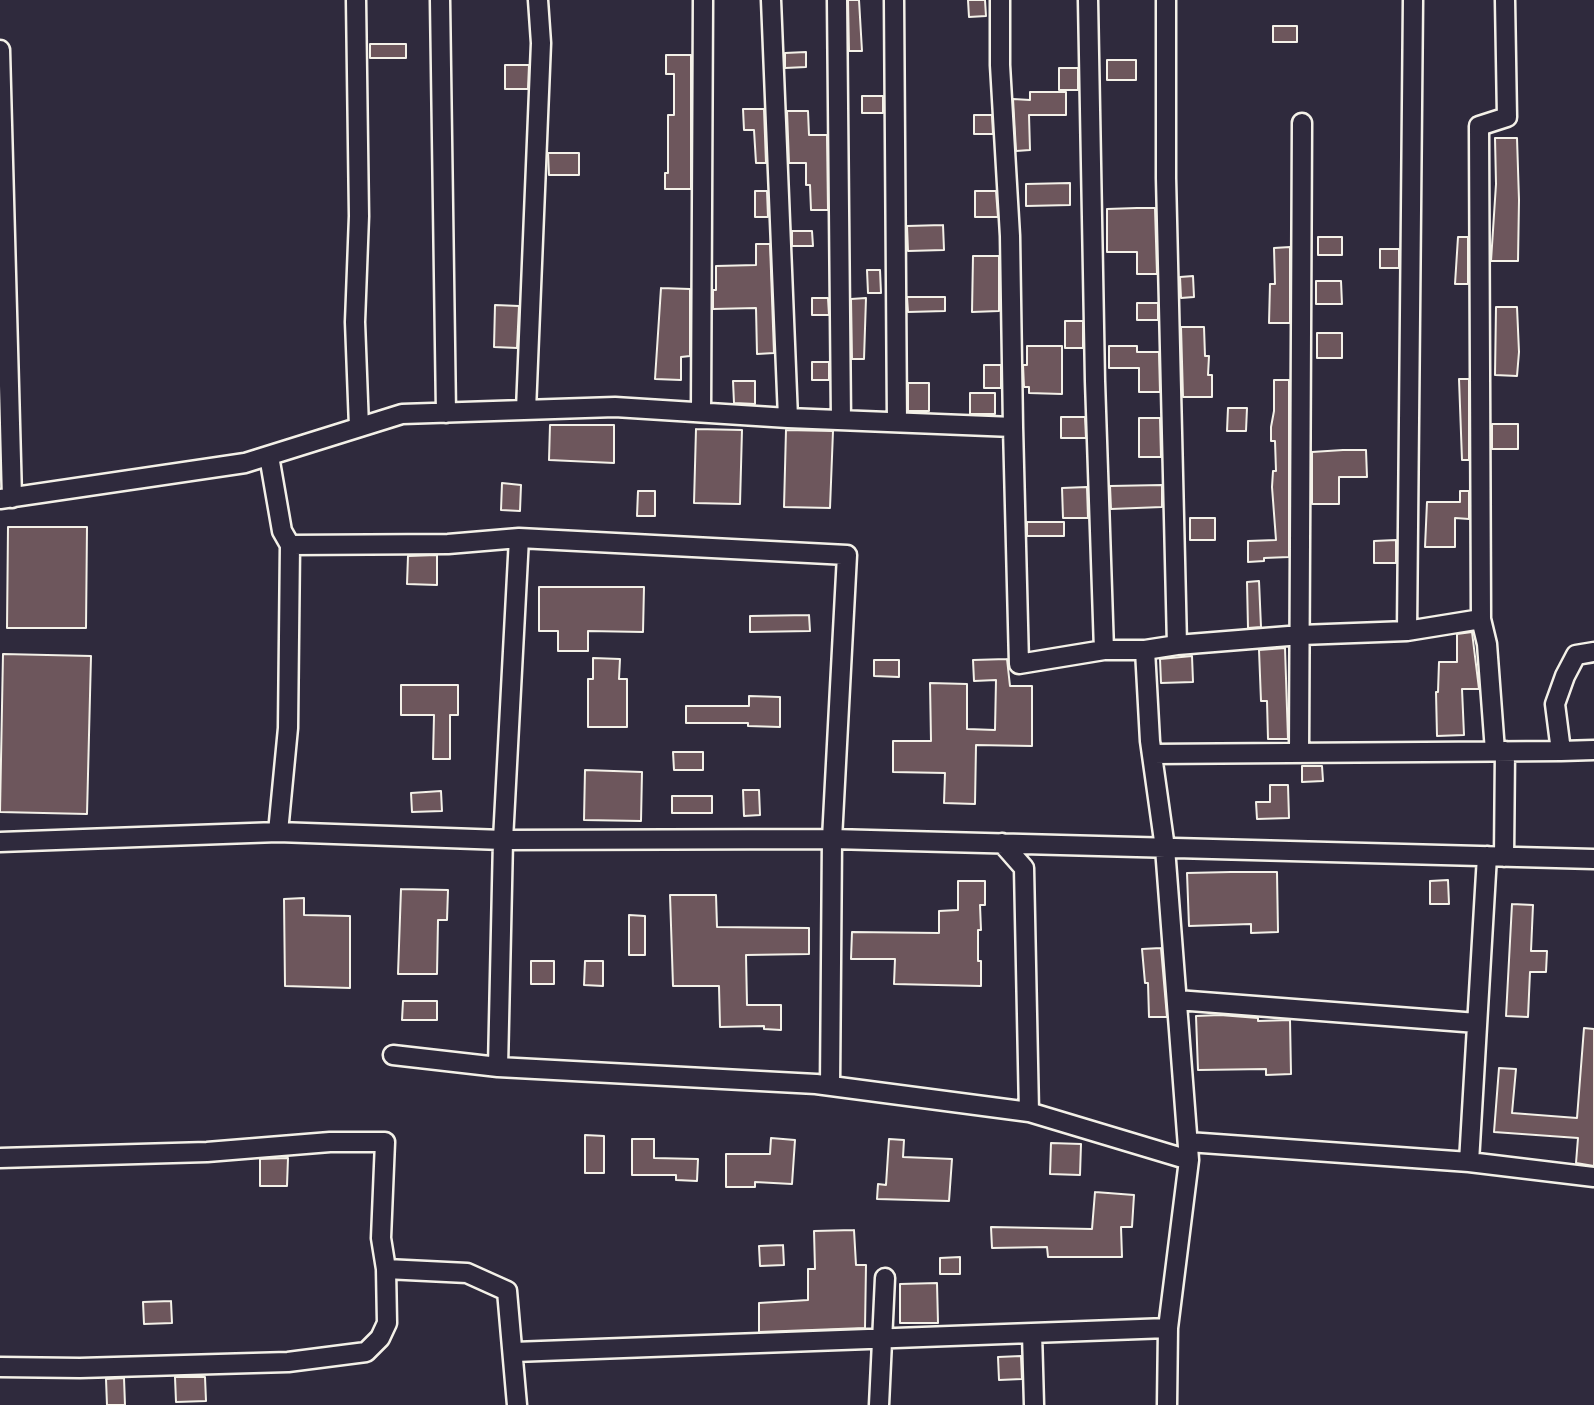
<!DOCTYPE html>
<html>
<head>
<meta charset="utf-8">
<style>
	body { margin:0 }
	canvas { display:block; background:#2f2a3d }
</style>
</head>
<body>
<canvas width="1594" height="1405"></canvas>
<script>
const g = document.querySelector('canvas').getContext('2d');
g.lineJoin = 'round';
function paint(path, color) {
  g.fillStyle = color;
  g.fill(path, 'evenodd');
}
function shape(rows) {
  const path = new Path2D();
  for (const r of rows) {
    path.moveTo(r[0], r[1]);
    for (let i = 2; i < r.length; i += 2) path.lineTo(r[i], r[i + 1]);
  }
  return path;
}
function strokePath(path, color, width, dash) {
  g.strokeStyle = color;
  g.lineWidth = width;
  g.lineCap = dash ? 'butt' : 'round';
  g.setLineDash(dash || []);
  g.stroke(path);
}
const building = shape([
	[848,0,859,0,862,51,849,51,848,0],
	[968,0,985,0,986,16,969,17,968,0],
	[1273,26,1297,26,1297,42,1273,42,1273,26],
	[370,44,406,44,406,58,370,58,370,44],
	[806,52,806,67,785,68,785,53,806,52],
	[666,55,691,55,691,189,665,189,665,173,668,173,668,115,674,115,674,74,666,74,666,55],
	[1107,60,1136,60,1136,80,1107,80,1107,60],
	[505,65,529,65,528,89,505,89,505,65],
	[1059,68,1078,68,1078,90,1059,90,1059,68],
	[1030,92,1066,92,1066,115,1029,115,1030,150,1016,151,1013,99,1030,100,1030,92],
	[862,96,883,96,883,113,862,113,862,96],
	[743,109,764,109,766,163,756,163,754,130,744,130,743,109],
	[787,111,808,111,809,135,827,135,828,210,811,210,810,185,806,185,806,163,789,163,787,111],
	[974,115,992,115,993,134,974,134,974,115],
	[1495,138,1517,138,1519,200,1518,261,1491,261,1496,184,1495,138],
	[548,153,579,153,579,175,549,175,548,153],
	[1070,183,1070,205,1026,206,1026,184,1070,183],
	[755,191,767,191,768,217,755,217,755,191],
	[975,191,996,191,998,217,975,217,975,191],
	[1137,208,1155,208,1157,274,1137,274,1137,252,1107,252,1107,209,1137,208],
	[943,225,944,250,908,251,907,226,943,225],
	[792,231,812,231,813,246,792,246,792,231],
	[1318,237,1342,237,1342,255,1318,255,1318,237],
	[1458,237,1468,237,1468,284,1455,284,1458,237],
	[756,244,770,244,774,353,757,354,756,308,713,309,713,290,716,290,716,266,756,265,756,244],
	[1290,247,1290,323,1269,323,1270,284,1275,284,1274,248,1290,247],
	[1380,249,1399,249,1399,268,1380,268,1380,249],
	[973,256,999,256,999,311,972,312,973,256],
	[867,270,880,270,881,293,868,293,867,270],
	[1193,276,1194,297,1181,298,1180,277,1193,276],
	[1316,281,1341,281,1342,304,1316,304,1316,281],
	[661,288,690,289,690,356,681,357,681,380,655,379,661,288],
	[907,297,945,297,945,311,908,312,907,297],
	[812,298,828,298,829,315,812,315,812,298],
	[866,298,864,359,852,359,851,299,866,298],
	[1137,303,1158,303,1158,320,1137,320,1137,303],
	[495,305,519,306,517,348,494,347,495,305],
	[1496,307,1517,307,1519,352,1517,376,1495,375,1496,307],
	[1065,321,1083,321,1083,348,1065,348,1065,321],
	[1181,327,1204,327,1205,356,1209,356,1208,375,1212,375,1212,397,1183,397,1181,327],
	[1317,333,1342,333,1342,358,1317,358,1317,333],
	[1027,346,1062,346,1062,394,1029,393,1029,387,1024,387,1023,365,1027,365,1027,346],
	[1109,346,1137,346,1137,352,1159,352,1160,392,1139,392,1139,368,1109,368,1109,346],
	[812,362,829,362,829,380,812,380,812,362],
	[984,365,1001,365,1001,388,984,388,984,365],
	[1459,379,1469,379,1469,460,1462,460,1459,379],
	[1274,380,1289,380,1289,557,1264,558,1264,561,1248,562,1248,541,1276,540,1272,487,1273,471,1276,471,1275,441,1271,441,1271,427,1274,411,1274,380],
	[733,381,755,381,755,404,734,403,733,381],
	[908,383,929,383,929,411,908,411,908,383],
	[970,393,995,393,995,414,970,414,970,393],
	[1228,408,1247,408,1246,431,1227,431,1228,408],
	[1061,417,1085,417,1086,438,1061,438,1061,417],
	[1139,418,1160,418,1161,457,1139,457,1139,418],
	[1492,424,1518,424,1518,449,1492,449,1492,424],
	[550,425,614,425,614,463,549,460,550,425],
	[696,429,742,430,740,504,694,503,696,429],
	[786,430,833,431,830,508,784,507,786,430],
	[1343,450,1366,450,1367,477,1339,477,1339,504,1312,504,1312,452,1343,450],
	[502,483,521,485,520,511,501,510,502,483],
	[1162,485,1162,507,1111,509,1110,486,1162,485],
	[1087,487,1088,518,1063,518,1062,488,1087,487],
	[638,491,655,491,655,516,637,516,638,491],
	[1460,491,1469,491,1469,519,1455,518,1455,547,1425,547,1427,502,1460,502,1460,491],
	[1190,518,1215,518,1215,540,1190,540,1190,518],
	[1027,522,1064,522,1064,536,1027,536,1027,522],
	[8,527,87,527,86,628,7,628,8,527],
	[1396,540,1396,563,1374,563,1374,541,1396,540],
	[437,555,437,585,407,584,408,556,437,555],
	[1259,581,1261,627,1248,628,1247,582,1259,581],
	[539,587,644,587,643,632,588,631,588,651,558,651,558,631,539,631,539,587],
	[809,615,810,631,750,632,750,616,809,615],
	[1472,632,1479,689,1462,689,1464,735,1437,736,1436,692,1438,692,1439,662,1457,662,1457,634,1472,632],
	[1285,648,1288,739,1268,739,1267,701,1261,701,1259,650,1285,648],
	[3,654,91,656,87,814,0,812,3,654],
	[1192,656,1193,682,1161,683,1160,659,1192,656],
	[593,658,620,659,619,679,627,679,627,727,588,727,588,679,593,679,593,658],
	[1007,659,1010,686,1032,686,1032,746,976,745,975,804,944,803,945,773,893,772,893,741,931,741,930,683,967,684,967,729,995,730,996,680,974,681,973,660,1007,659],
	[874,660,899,660,899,677,874,676,874,660],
	[401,685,458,685,458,715,450,715,450,759,433,759,434,715,401,715,401,685],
	[749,696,780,697,780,727,748,726,748,723,686,723,686,706,749,706,749,696],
	[673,752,703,752,703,770,674,770,673,752],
	[1302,766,1322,766,1323,781,1302,782,1302,766],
	[585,770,642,772,641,821,584,820,585,770],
	[1270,785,1288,785,1289,818,1257,819,1256,802,1270,802,1270,785],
	[743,790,759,790,760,815,744,816,743,790],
	[441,791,442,811,412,812,411,793,441,791],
	[672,796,712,796,712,813,672,813,672,796],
	[1231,872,1277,872,1278,932,1251,933,1251,924,1189,926,1187,873,1231,872],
	[1448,880,1449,904,1430,904,1430,881,1448,880],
	[958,881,985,881,985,905,980,905,981,930,978,930,978,961,981,961,981,986,894,984,895,959,851,959,852,932,939,933,939,911,958,910,958,881],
	[401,889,448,890,447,920,438,920,437,974,398,974,401,889],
	[670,895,716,895,717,927,809,928,809,954,746,955,747,1005,781,1005,781,1030,764,1029,764,1026,720,1027,719,986,673,986,670,895],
	[304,898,304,915,350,916,350,988,285,986,284,899,304,898],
	[1512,904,1533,905,1531,951,1547,951,1546,972,1530,972,1528,1017,1506,1016,1512,904],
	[629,915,645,916,645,955,629,955,629,915],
	[1161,948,1167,1017,1149,1017,1148,983,1145,983,1142,949,1161,948],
	[531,961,554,961,554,984,531,984,531,961],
	[585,961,603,961,603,986,584,985,585,961],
	[403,1001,437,1001,437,1020,402,1020,403,1001],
	[1220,1015,1258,1018,1258,1021,1290,1020,1291,1074,1266,1075,1266,1069,1198,1070,1196,1016,1220,1015],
	[1584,1028,1594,1029,1594,1166,1576,1163,1578,1138,1494,1132,1499,1068,1516,1069,1512,1113,1577,1118,1584,1028],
	[585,1135,604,1136,604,1173,585,1173,585,1135],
	[771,1138,795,1140,792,1184,755,1182,755,1187,726,1187,726,1154,770,1154,771,1138],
	[632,1139,654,1139,654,1158,698,1159,697,1181,676,1180,676,1175,632,1175,632,1139],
	[889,1139,904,1140,903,1157,952,1159,949,1201,877,1199,878,1184,886,1185,889,1139],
	[1051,1143,1081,1144,1080,1175,1050,1174,1051,1143],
	[288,1158,287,1186,260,1186,260,1159,288,1158],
	[1095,1192,1134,1195,1132,1227,1121,1227,1122,1257,1048,1257,1047,1247,992,1248,991,1227,1092,1229,1095,1192],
	[854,1230,856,1265,866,1265,865,1328,759,1332,759,1303,808,1300,808,1269,815,1269,814,1231,854,1230],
	[783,1245,784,1265,760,1266,759,1246,783,1245],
	[960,1257,960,1274,940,1274,940,1258,960,1257],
	[937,1283,938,1323,900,1323,900,1284,937,1283],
	[171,1301,172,1323,144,1324,143,1302,171,1301],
	[1021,1356,1022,1379,999,1380,998,1357,1021,1356],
	[175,1377,205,1377,206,1401,176,1402,175,1377],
	[124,1378,125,1405,107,1405,106,1379,124,1378]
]);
paint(building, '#6d565c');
strokePath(building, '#f4f1e8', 2);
const minor = shape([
	[356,0,359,216,355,322,359,427],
	[440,0,446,413],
	[771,0,788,418],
	[837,0,841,420],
	[894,0,897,422],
	[1000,0,1000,65,1010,236,1013,427],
	[1088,0,1095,381,1104,650],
	[1166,0,1166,178,1177,645],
	[0,50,12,498],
	[526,410,541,43,538,0],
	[701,412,703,0],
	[269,456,282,531,290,545,288,728,278,832],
	[0,499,245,463,402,414,615,407,788,418,1013,427,1019,664,1104,650,1145,650,1177,645,1301,635,1407,631,1481,619,1479,126,1507,117,1505,0],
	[290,545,448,544,519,538],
	[1481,619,1487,644,1495,751],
	[1407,631,1413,0],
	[1145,650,1150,741,1165,848,1189,1160,1168,1328,1167,1405],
	[1561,751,1594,750],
	[1299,753,1302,123],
	[1152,754,1561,751,1555,704,1565,676,1576,655,1594,652],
	[0,842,278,832,503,840,832,839,830,1086],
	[1002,843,1024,868,1029,1112],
	[1504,857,1505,751],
	[1177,1000,1477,1023],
	[393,1055,498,1067,816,1084,1029,1112,1189,1160],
	[498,1067,503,840,519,538,847,555,832,839,1594,859],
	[1188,1142,1469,1162,1487,856],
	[0,1158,207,1152,330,1142,385,1142,381,1238,386,1269,387,1323,380,1338,366,1352,288,1362,80,1368,0,1367],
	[1469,1162,1594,1177],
	[386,1269,467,1273,507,1291,517,1405],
	[1032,1333,1034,1405],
	[514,1352,1168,1328],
	[879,1405,885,1278]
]);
strokePath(minor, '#f4f1e8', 23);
strokePath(minor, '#2f2a3d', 18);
</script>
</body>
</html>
